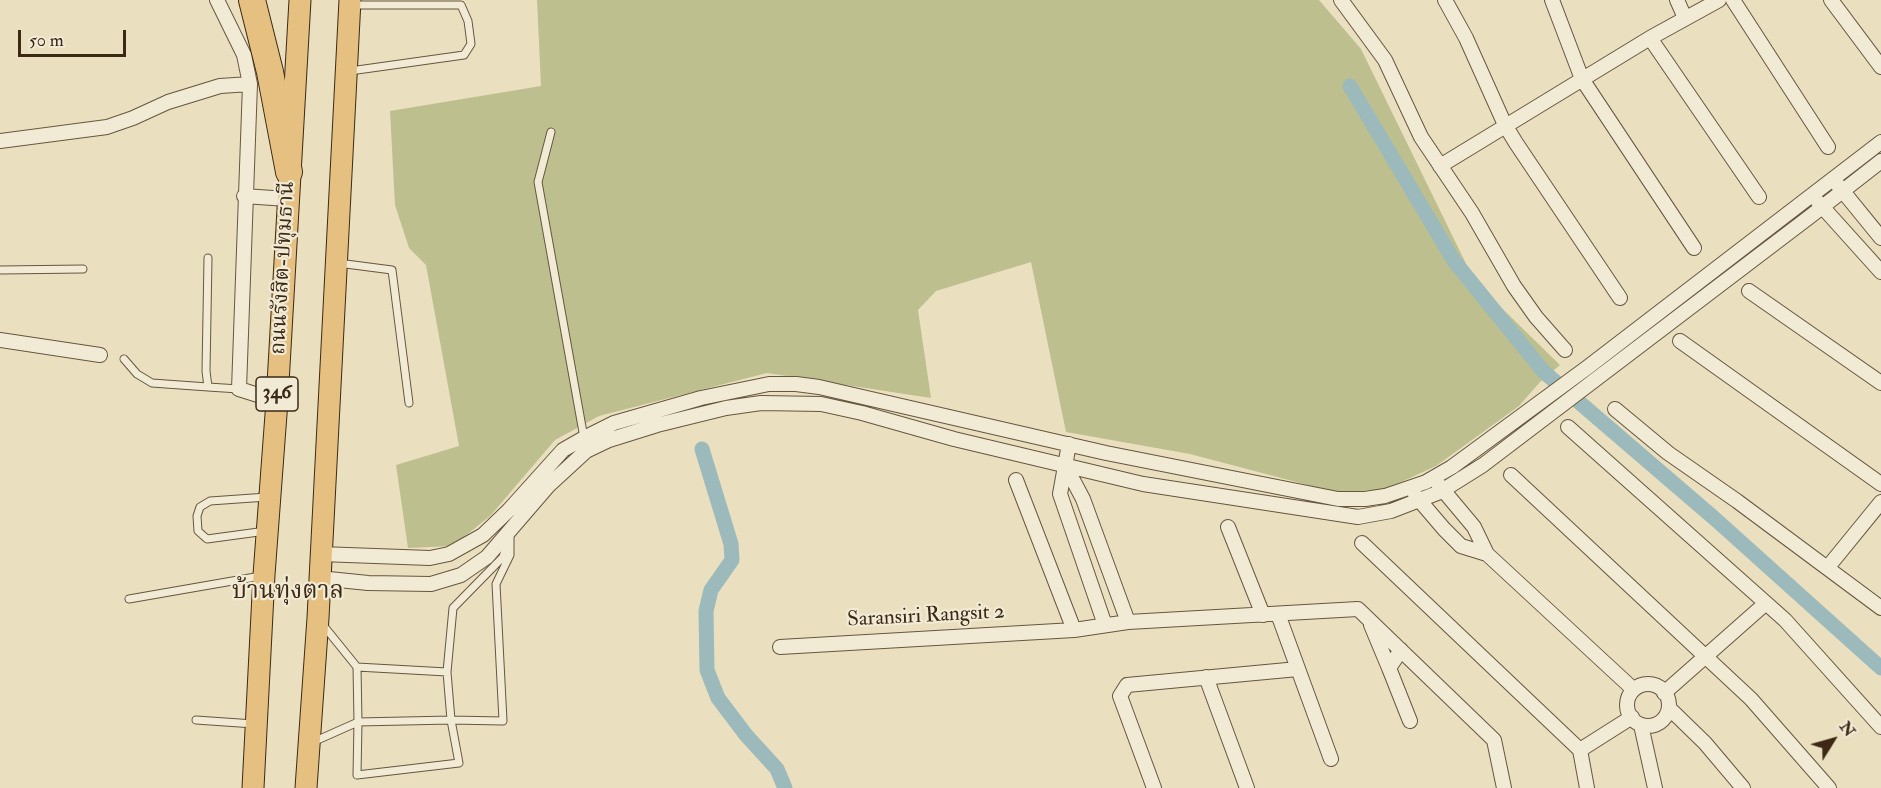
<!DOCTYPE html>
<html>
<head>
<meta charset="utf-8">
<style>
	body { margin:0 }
	#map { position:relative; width:1881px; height:788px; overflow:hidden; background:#eadfbf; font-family:"IM FELL Double Pica",serif }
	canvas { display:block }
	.north { position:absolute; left:1803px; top:710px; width:60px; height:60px; -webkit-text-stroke:4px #f1ead5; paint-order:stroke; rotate:53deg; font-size:16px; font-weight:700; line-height:24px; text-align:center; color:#3b2915 }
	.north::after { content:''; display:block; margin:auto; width:21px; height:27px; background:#3b2915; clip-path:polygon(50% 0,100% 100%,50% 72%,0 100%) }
	.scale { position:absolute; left:18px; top:30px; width:108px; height:27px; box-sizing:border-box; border:3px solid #3b2915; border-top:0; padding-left:8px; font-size:18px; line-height:21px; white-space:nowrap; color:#3b2915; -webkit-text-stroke:4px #f1ead5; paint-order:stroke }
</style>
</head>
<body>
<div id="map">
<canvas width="1881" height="788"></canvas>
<div class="north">N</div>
<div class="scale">50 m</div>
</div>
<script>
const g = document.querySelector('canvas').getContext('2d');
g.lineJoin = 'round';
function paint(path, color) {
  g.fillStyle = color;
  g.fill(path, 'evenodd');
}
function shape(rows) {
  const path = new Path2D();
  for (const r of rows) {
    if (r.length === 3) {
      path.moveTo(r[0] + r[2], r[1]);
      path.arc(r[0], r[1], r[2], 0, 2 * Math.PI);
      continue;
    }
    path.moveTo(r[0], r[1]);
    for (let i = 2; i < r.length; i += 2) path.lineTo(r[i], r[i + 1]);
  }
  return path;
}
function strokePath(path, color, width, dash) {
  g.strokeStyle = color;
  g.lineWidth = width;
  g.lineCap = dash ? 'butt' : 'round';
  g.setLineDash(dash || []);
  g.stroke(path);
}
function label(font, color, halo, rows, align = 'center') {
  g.font = font + ' "IM FELL Double Pica","Noto Serif Thai",serif';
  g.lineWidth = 4.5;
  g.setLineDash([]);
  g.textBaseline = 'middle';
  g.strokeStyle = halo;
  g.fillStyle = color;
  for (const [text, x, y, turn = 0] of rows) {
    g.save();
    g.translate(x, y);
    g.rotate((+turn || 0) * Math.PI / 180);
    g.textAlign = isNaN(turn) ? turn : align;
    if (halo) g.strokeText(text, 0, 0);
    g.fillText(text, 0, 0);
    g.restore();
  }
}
paint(shape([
	[537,0,1319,0,1361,49,1475,282,1560,365,1540,382,1519,406,1436,466,1386,489,1338,493,1190,454,1066,432,1031,262,936,291,918,310,931,398,767,373,599,416,555,440,491,515,453,546,408,548,396,465,459,446,426,265,409,248,395,205,390,111,541,86]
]), '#bdc08e');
strokePath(shape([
	[1350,86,1454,261,1544,372,1714,518,1881,668],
	[702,449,731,544,732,560,711,590,706,611,707,670,718,698,746,735,777,769,785,788]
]), '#9cbabc', 15);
const lane = shape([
	[350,71,464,55,471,44,468,21,461,5,353,5],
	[551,132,538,182,584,438],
	[208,258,206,371,208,387,239,389],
	[338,263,392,270,409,403],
	[0,270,83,269],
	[124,359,137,374,152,383,208,387],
	[266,531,207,539,198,531,197,516,200,507,210,501,267,497],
	[129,599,261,576],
	[323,625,357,667,447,672,451,720,503,721,496,584,510,555,510,532],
	[447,672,453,608,503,557,507,543],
	[196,720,254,724],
	[313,742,358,722,451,720,459,763,357,775,358,722,357,667]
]);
const street = shape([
	[217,0,244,55,250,84,239,389,277,401],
	[1341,0,1385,60,1421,137,1472,213,1514,286,1536,317,1565,350],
	[1445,0,1466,38,1505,125,1516,143,1620,298],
	[1552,0,1582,79,1694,248],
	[1677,0,1685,18],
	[1733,0,1828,147],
	[1831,0,1881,67],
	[1650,38,1759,197],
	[0,141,107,127,133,118,168,102,220,86,250,84],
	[1440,166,1650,38,1719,0],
	[1837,184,1881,238],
	[244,196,287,199],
	[1818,202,1881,272],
	[1749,291,1881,383],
	[0,340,100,355],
	[1680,341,1881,484],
	[1615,409,1668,453,1737,501,1881,608],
	[1568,427,1785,620,1881,727],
	[1069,444,1060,494,1105,625],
	[1065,465,1083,499,1128,622],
	[1511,475,1751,699,1829,788],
	[1016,480,1074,630],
	[1415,495,1444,529,1461,546,1487,554,1474,527,1438,484],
	[1228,527,1263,615],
	[1362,543,1580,750,1587,788],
	[320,554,430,558,449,554,483,535,509,510,563,450,584,438,614,423,701,398,769,384,796,384,819,387,1106,453,1338,499,1365,499,1385,496,1426,482,1452,467,1588,367,1881,142],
	[1487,554,1633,689],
	[1828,567,1881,502],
	[319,578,368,583,431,584,461,575,487,557,549,485,586,451,609,440,657,425,726,408,761,403,821,404,862,413,954,439,1143,484,1358,517,1391,511,1440,492,1483,465,1812,215,1881,161],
	[1278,614,1331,759],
	[1371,625,1389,668],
	[780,647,1074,630,1128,622,1358,609,1494,740,1504,788],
	[1401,650,1389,668,1410,721],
	[1206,677,1247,788],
	[1648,705,21],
	[1664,693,1766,603],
	[1669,708,1705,743,1743,788],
	[1641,725,1655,788],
	[1580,750,1632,717],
	[1154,788,1120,696,1127,685,1298,669]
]);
const primary = shape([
	[253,788,264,575,277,401,300,0],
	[306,788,318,618,350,0]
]);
const highway = shape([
	[252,0,270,72,289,172]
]);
strokePath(lane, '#675640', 9);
strokePath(street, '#675640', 16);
strokePath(primary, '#3b2915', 23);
strokePath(highway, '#3b2915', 28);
strokePath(lane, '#f1ead5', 7);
strokePath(street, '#f1ead5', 14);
strokePath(primary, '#e5c080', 21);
strokePath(highway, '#e5c080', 26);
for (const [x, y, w] of [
	[277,394,42]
]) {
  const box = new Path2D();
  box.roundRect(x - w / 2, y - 17, w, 34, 4.5);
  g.fillStyle = '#f1ead5';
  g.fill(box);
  strokePath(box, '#3b2915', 1.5);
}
label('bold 20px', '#3b2915', null, [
	["346",277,394]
]);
label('21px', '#3b2915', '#f1ead5', [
	["ถนนรังสิต-ปทุมธานี",284,268,-87],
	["Saransiri Rangsit 2",926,617,-3]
]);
label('24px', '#3b2915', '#f1ead5', [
	["บ้านทุ่งตาล",288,593]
]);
</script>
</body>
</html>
